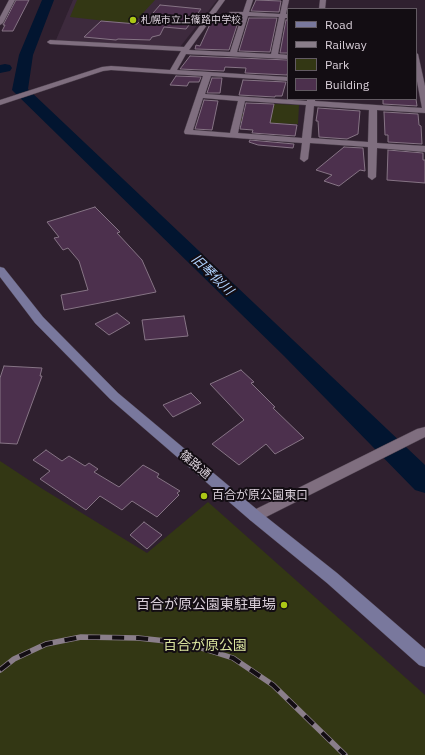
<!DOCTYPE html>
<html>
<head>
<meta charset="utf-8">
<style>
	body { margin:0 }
	#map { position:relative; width:425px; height:755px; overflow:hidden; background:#2f202f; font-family:"IBM Plex Sans",sans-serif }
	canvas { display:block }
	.legend { position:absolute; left:287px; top:8px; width:130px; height:92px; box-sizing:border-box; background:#130d13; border:1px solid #635b63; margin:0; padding:5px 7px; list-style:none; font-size:12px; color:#dbd1db }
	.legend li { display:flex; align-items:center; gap:8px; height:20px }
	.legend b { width:20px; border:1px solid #635b63 }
</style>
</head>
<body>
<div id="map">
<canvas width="425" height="755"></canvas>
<ul class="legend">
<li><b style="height:5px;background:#79789d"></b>Road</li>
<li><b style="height:5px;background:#8a7e8a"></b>Railway</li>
<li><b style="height:11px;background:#333714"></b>Park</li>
<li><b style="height:11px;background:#4c304d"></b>Building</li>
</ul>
</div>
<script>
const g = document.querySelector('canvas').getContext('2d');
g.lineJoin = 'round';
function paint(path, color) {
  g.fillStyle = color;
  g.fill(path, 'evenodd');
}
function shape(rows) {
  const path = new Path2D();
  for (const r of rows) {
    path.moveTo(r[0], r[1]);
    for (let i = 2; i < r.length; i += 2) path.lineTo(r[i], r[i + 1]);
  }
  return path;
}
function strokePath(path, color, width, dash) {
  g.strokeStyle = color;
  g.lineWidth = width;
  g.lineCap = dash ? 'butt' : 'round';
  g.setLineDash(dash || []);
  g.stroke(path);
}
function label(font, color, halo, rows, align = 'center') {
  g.font = font + ' "IBM Plex Sans","Noto Sans JP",sans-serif';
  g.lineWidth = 4;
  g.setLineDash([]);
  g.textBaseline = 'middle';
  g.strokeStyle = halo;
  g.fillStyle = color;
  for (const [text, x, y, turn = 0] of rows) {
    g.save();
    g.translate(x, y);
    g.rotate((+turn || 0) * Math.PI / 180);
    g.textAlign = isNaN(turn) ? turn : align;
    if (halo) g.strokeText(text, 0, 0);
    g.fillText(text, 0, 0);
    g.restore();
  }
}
paint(shape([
	[73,0,217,0,180,47,56,40]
]), '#3d2a3d');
paint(shape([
	[77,0,155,0,133,24,70,17],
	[274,104,299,105,298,124,239,122,241,114,270,115],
	[0,461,41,488,147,553,208,502,425,695,425,755,0,755]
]), '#333714');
paint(shape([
	[42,0,54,0,33,55,28,89,425,465,425,493,415,490,284,356,15,93,12,90,19,55,42,0],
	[5,64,10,65,12,68,10,71,0,73,0,65,5,64]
]), '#021530');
const building = shape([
	[16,0,29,0,13,31,2,31,5,25,3,25,16,0],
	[256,0,281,1,279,12,251,11,256,0],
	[160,5,201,9,186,29,164,27,160,35,152,37,150,40,118,39,116,40,84,37,101,21,137,24,142,19,147,20,160,5],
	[229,15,240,16,229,50,195,49,196,45,200,46,211,22,226,21,229,15],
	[249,18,277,18,270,52,239,51,249,18],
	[286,20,288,20,288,53,280,53,286,20],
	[190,56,288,60,288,71,287,75,245,73,246,68,225,67,224,71,180,69,190,56],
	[176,76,201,77,199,82,189,82,187,86,170,85,176,76],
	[212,78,222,78,220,93,207,93,212,78],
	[243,80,286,82,282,96,275,96,275,97,239,95,243,80],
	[383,99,416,99,417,106,383,104,383,99],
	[204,100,218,101,212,130,195,129,204,100],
	[246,103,274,104,270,123,297,125,295,136,252,133,253,130,240,129,246,103],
	[318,108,360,111,358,134,347,139,319,137,318,121,316,121,318,108],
	[384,112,418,114,419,125,421,126,422,144,388,142,388,135,385,135,384,112],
	[250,140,294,144,293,148,258,145,249,142,250,140],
	[344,147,363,148,365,171,360,170,339,186,324,181,332,175,316,170,344,147],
	[388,150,423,153,423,160,425,160,425,183,387,180,388,150],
	[95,207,120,232,117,233,142,260,156,292,64,310,61,295,88,290,79,261,68,248,63,250,54,238,59,237,47,222,95,207],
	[117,313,130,323,109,335,95,324,117,313],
	[184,316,188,336,145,340,142,320,184,316],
	[4,366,42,368,40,376,42,376,17,444,0,443,0,378,4,366],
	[241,370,254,382,251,383,275,407,273,408,304,438,275,454,266,444,239,465,212,444,244,420,210,384,241,370],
	[191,393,201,403,173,417,163,405,191,393],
	[46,450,62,461,69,456,85,466,89,463,98,469,94,472,119,487,143,465,159,474,157,477,180,491,177,493,179,495,157,517,132,501,122,510,100,496,86,510,40,479,50,471,33,460,46,450],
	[144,522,162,535,147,549,130,535,144,522]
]);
paint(building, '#4c304d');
strokePath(building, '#867485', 1);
const street = shape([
	[9,0,15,0,3,23,0,25,0,17,9,0],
	[219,0,225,0,189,50,230,52,242,15,229,14,229,12,243,12,247,0,253,0,249,12,280,14,283,0,289,0,286,14,288,14,288,18,285,18,278,54,288,55,288,59,186,54,177,70,288,77,288,81,211,76,205,94,307,101,307,99,315,99,315,101,422,108,416,76,416,53,418,54,425,86,425,113,377,110,377,143,425,146,425,152,377,148,376,177,372,180,368,177,368,147,310,143,308,159,304,162,300,159,302,143,185,134,184,132,203,76,111,70,103,71,0,105,0,100,102,67,111,66,170,70,181,51,50,44,47,42,50,40,184,47,219,0],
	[248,16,279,17,271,54,237,52,248,16],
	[203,98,238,101,230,133,193,130,203,98],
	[245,101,306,105,302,138,238,133,245,101],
	[314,106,369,110,368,142,311,138,314,106],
	[320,0,326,0,325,9,319,9,320,0],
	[425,427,425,437,260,520,255,522,250,520,248,516,250,512,417,429,425,427]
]);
const secondary = shape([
	[0,267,4,268,43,317,118,393,260,512,337,573,425,649,425,667,419,665,327,583,250,520,110,399,35,323,0,277,0,267]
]);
strokePath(street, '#4a3e4a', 1);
strokePath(secondary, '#4a3e4a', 1);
paint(street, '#7f6e7f');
paint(secondary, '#79789d');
const rail = shape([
	[0,670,14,659,46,644,81,637,138,638,185,643,233,658,273,685,345,755]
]);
strokePath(rail, '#8a7e8a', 5.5);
strokePath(rail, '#130d13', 4, [12]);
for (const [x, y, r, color] of [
	[133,20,4,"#abc716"],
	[204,496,4,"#abc716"],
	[284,605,4,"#abc716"]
]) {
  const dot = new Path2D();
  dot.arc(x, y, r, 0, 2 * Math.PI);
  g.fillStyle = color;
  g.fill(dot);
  strokePath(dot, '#130d13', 1.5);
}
label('10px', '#dbd1db', '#130d13', [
	["札幌市立上篠路中学校",141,20]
], 'left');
label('12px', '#dbd1db', '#130d13', [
	["篠路通",195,465,40]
]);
label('12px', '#dbd1db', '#130d13', [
	["百合が原公園東口",212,496]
], 'left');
label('italic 13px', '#afd1fd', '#130d13', [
	["旧琴似川",212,275,44]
]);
label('14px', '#dbd1db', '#130d13', [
	["百合が原公園東駐車場",276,605]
], 'right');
label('14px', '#d9e39e', '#130d13', [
	["百合が原公園",205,646]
]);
</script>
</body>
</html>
